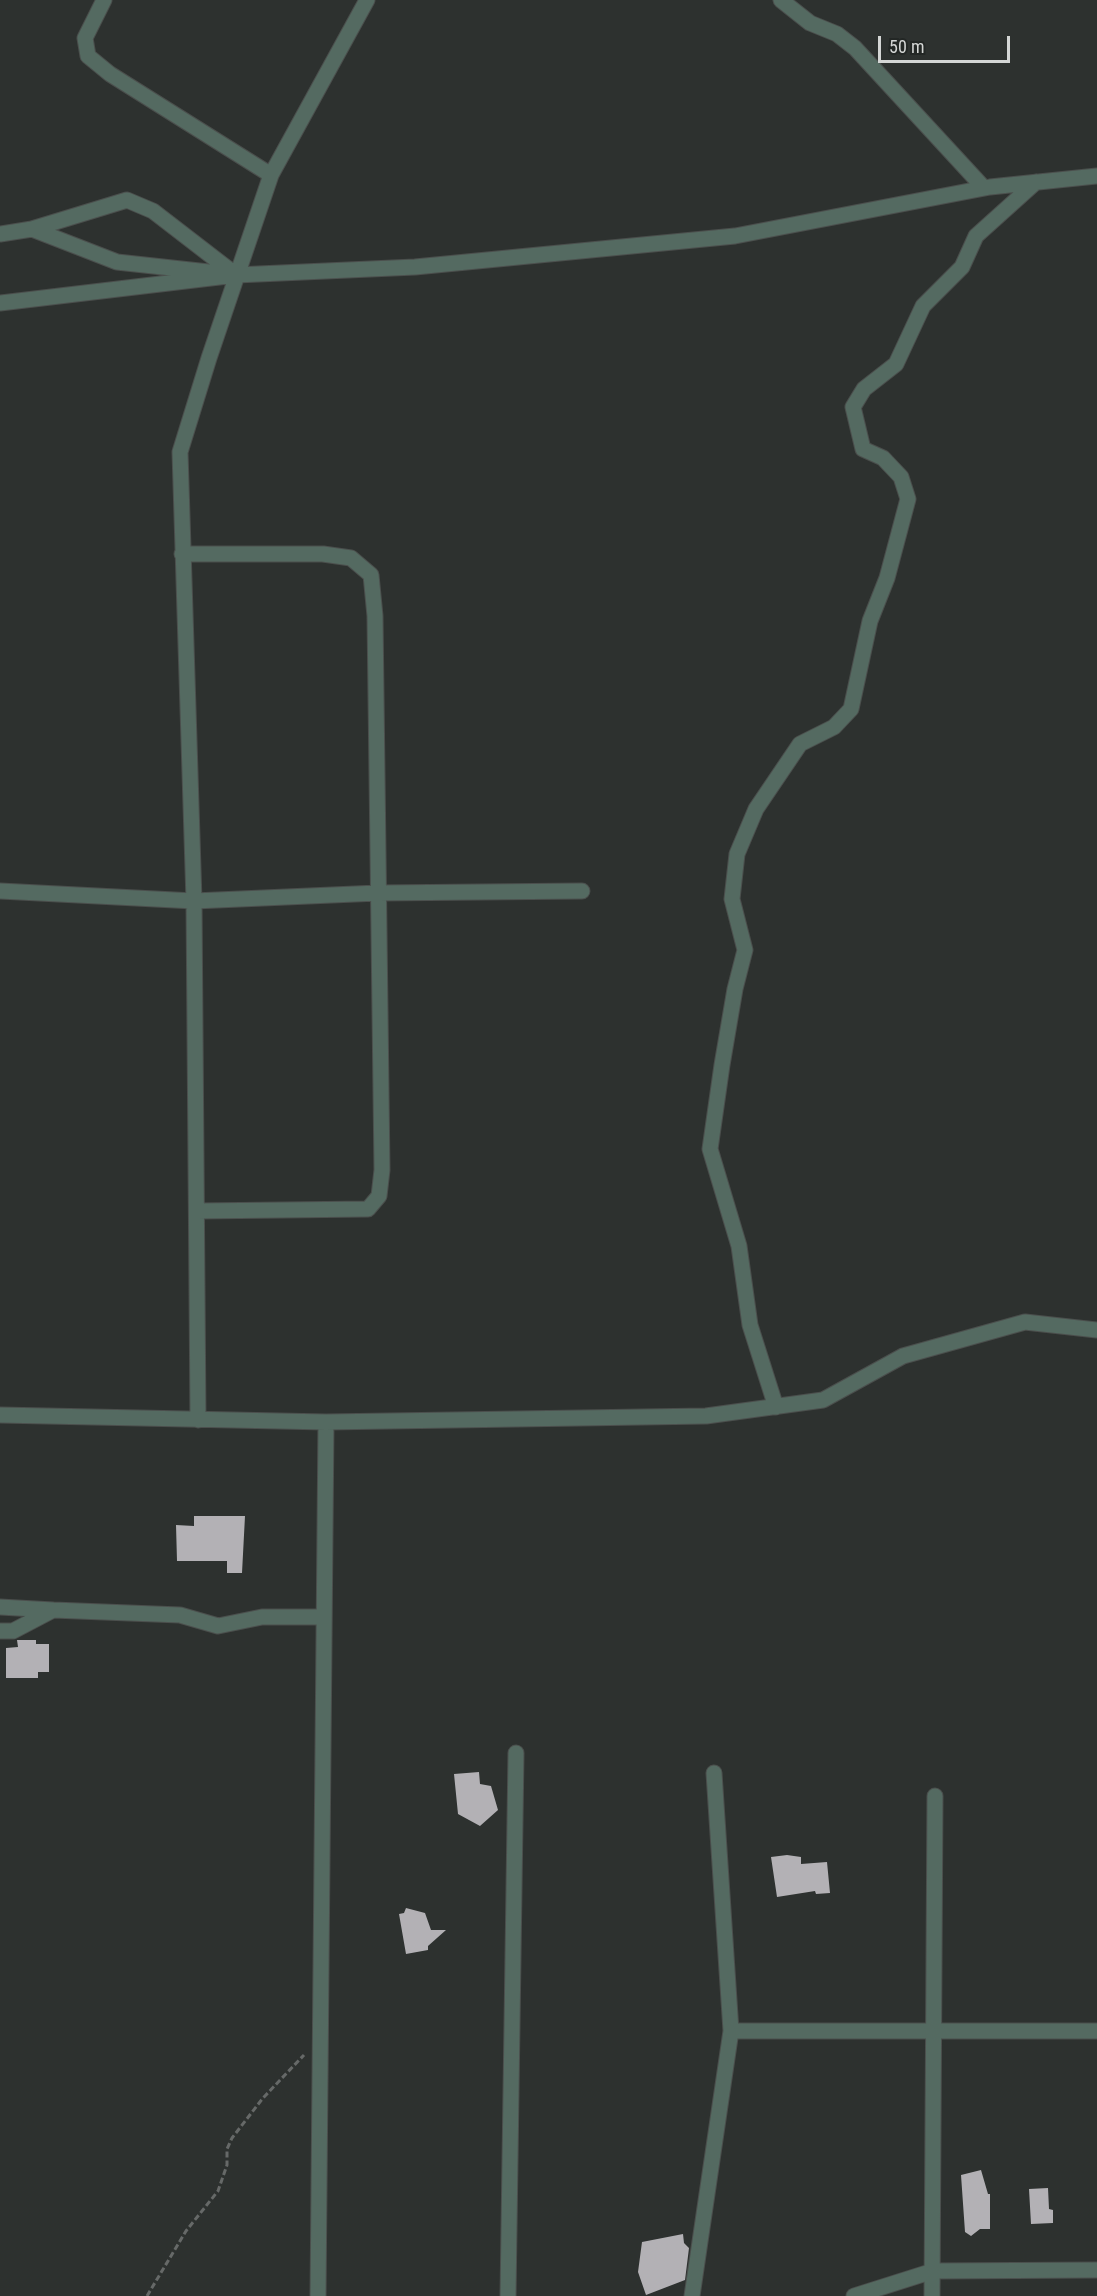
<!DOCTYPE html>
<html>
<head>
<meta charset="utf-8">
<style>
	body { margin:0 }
	#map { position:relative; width:1097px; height:2296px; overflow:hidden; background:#2d312f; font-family:"Roboto Condensed",sans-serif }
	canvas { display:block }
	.scale { position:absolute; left:878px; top:36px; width:132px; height:27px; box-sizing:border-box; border:3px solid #d4d6d5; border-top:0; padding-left:8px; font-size:18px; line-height:21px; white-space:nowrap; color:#d4d6d5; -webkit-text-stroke:4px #232725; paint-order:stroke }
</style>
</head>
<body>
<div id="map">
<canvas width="1097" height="2296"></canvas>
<div class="scale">50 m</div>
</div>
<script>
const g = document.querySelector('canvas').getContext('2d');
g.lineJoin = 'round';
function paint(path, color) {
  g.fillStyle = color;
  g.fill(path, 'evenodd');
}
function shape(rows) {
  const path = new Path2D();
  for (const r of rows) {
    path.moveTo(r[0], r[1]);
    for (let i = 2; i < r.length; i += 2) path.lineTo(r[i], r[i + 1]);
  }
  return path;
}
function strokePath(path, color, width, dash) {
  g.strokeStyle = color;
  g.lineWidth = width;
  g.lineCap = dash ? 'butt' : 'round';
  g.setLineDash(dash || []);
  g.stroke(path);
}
paint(shape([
	[194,1516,245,1516,242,1573,227,1573,227,1561,177,1561,176,1525,194,1526],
	[17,1640,36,1640,36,1644,49,1644,49,1672,38,1672,38,1678,6,1678,6,1648,18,1647],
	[479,1772,480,1784,491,1786,498,1810,480,1826,458,1814,454,1774],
	[787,1855,801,1857,801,1864,827,1862,830,1893,816,1894,815,1891,777,1897,771,1857],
	[406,1908,425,1913,431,1930,446,1930,428,1946,428,1950,406,1954,399,1914,404,1913],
	[981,2170,988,2194,990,2194,990,2229,980,2229,971,2236,965,2232,961,2175],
	[1048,2188,1049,2209,1053,2210,1053,2223,1031,2224,1029,2189],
	[683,2234,684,2243,689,2248,685,2280,646,2295,638,2272,642,2242]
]), '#b3b1b5');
const minor = shape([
	[104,0,85,38,88,56,110,74,271,175],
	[781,0,810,23,837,34,855,48,984,188],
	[0,234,32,229,127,200,153,211,236,275,117,262,32,229],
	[0,303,236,275,415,267,735,236,990,187,1097,176],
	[182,554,323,554,351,558,371,575,375,616,382,1170,379,1196,368,1209,197,1211],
	[0,891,194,901,378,893,582,891],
	[776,1407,750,1325,739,1246,710,1149,722,1065,735,989,745,950,732,899,737,854,756,809,800,744,834,727,851,709,870,621,887,578,908,499,901,477,883,458,863,449,853,407,864,389,896,364,923,306,962,267,976,236,1036,182],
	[0,1415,326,1422,706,1416,823,1400,903,1356,1025,1322,1097,1330],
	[198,1420,194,901,180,452,209,358,271,175,367,0],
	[0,1607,53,1610],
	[0,1631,13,1631,53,1610,180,1615,218,1626,262,1617,324,1617],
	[731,2031,1097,2031],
	[318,2296,326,1422],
	[508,2296,516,1753],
	[692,2296,731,2031,714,1773],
	[854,2296,933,2271,1097,2270],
	[932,2296,935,1796]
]);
strokePath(minor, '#4b4f4d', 17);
strokePath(shape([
	[147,2296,186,2231,218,2191,227,2165,227,2149,232,2138,263,2098,304,2055]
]), '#666968', 3, [6, 3]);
strokePath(minor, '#546a61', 15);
</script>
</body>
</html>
